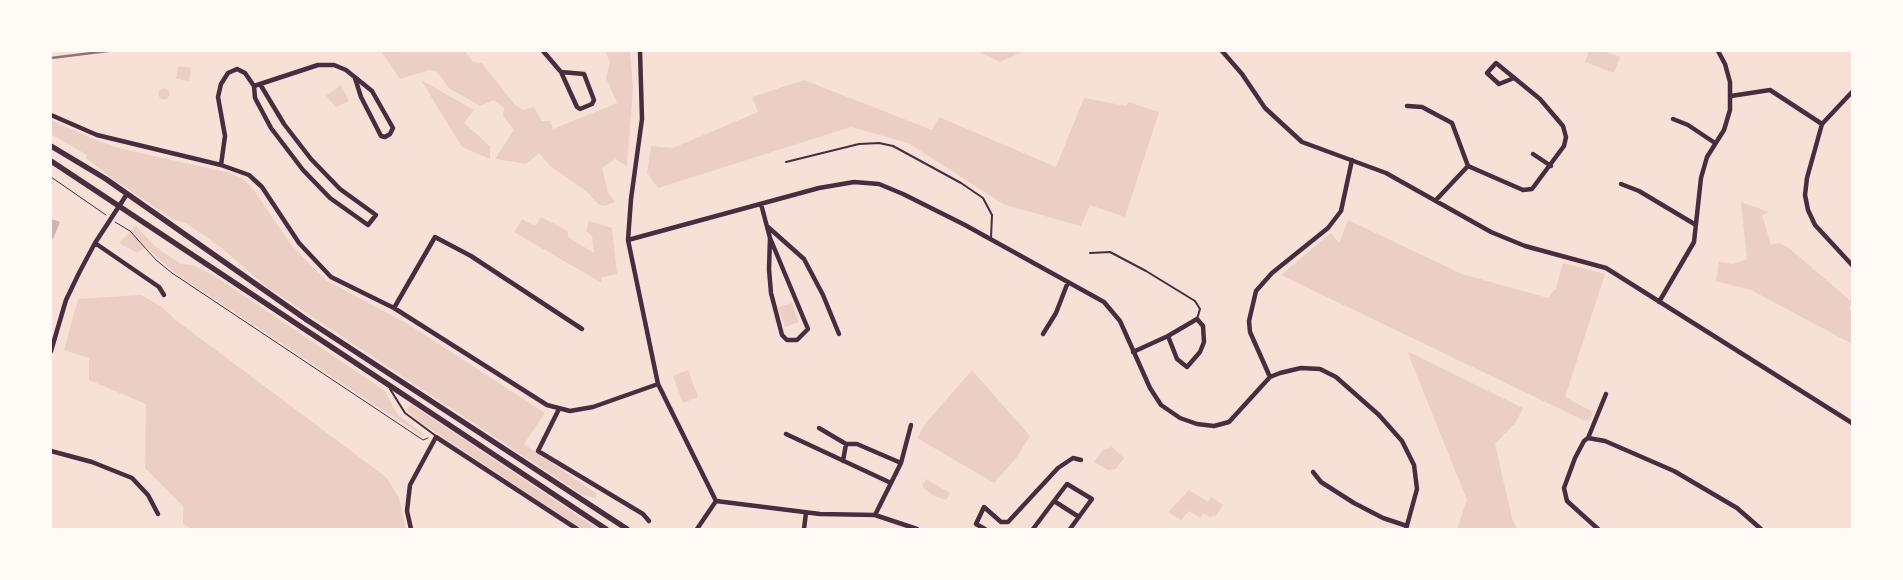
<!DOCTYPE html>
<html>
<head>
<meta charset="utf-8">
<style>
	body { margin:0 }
	#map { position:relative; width:1903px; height:580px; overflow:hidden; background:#f7e1d7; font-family:Jost,sans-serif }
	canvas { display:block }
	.frame { position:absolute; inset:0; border:52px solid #fffaf5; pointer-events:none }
</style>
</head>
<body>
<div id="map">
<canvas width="1903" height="580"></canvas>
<div class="frame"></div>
</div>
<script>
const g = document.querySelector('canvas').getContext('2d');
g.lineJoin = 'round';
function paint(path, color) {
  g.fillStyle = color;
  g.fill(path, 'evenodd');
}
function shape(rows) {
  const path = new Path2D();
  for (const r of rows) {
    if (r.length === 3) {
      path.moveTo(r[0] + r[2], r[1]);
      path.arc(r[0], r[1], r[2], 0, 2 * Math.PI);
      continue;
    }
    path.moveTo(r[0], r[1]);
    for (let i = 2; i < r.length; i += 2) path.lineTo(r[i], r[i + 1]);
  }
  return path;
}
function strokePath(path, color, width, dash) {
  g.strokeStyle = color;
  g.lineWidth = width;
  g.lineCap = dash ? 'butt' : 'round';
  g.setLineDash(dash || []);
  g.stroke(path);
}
paint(shape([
	[381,51,465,51,473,62,482,63,514,104,523,110,534,107,542,121,550,121,553,129,617,103,606,78,610,62,605,51,630,51,633,88,627,166,615,159,602,168,608,193,615,202,605,206,599,205,586,191,550,166,539,153,526,164,495,159,514,130,503,116,504,108,494,100,480,106,449,88,437,72,429,70,400,79],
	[977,51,1025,51,1000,62],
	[1589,51,1604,51,1620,57,1614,73,1585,62],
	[178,66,191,68,189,81,176,79],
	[421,80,474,110,464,123,490,146,490,159,462,147],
	[804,80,932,130,939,117,1056,167,1084,98,1126,106,1128,102,1159,112,1125,217,1090,205,1081,226,1005,205,908,143,851,127,658,188,647,173,651,146,673,148,758,112,752,97],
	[341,85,349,101,336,107,326,96],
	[164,94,5.5],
	[51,120,91,138,118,148,230,173,242,178,253,189,290,243,309,264,327,281,408,324,545,413,524,444,597,494,595,498,581,494,267,287,219,246,186,223,174,220,113,179,86,158,87,155,51,134],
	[1741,202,1769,212,1762,215,1771,245,1779,243,1789,248,1852,302,1849,309,1852,312,1852,344,1751,290,1716,281,1719,262,1733,264,1747,259],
	[541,217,568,231,568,237,594,253,592,236,586,231,589,221,612,228,617,274,601,277,602,283,514,232,522,219,535,226],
	[1348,220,1462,274,1548,298,1556,288,1563,263,1605,274,1565,397,1593,412,1590,420,1585,421,1281,275,1331,233,1339,243],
	[136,226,156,247,181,264,193,265,213,275,384,390,398,415,425,435,422,436,175,273,146,247,137,253,119,243],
	[141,295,162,307,177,321,386,477,399,498,406,529,191,529,183,523,183,506,145,468,146,404,89,380,89,358,64,350,78,299],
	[792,303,799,322,785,327,778,307],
	[1407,351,1523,408,1516,422,1495,444,1512,518,1517,529,1457,529,1467,500],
	[688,370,698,397,683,403,673,376],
	[972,370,1030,436,1016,458,994,483,917,438,925,424],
	[411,404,598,529,582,529,417,420,406,409],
	[1112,447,1124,458,1116,469,1108,470,1094,462,1103,450],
	[926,479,950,493,946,500,932,495,922,486],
	[1189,490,1208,502,1211,497,1223,505,1215,517,1213,515,1211,518,1203,513,1200,518,1189,511,1181,520,1168,512]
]), '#ebcfc5');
paint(shape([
	[51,219,60,222,53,239,51,239]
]), '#ccb4b1');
strokePath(shape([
	[51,177,106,215],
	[115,222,130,231,156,260,172,273,423,440,428,438]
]), '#4a2c40', 1);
strokePath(shape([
	[786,162,859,144,879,143,893,146,961,183,983,198,992,215,991,238],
	[1090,253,1110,252,1146,271,1195,301,1200,309,1197,319],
	[390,389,405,413,436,436]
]), '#4a2c40', 2);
strokePath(shape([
	[543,51,561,72,577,107,580,109,592,104,594,100,584,74,561,72],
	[640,51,642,119,631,199,628,240,658,384,716,501],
	[1222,51,1242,74,1265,108,1302,142,1386,173,1491,232,1525,246,1606,268,1852,423],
	[254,86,255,98,271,128,303,170,330,198,368,225,376,215,340,189,311,159,284,124,260,84],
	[1852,92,1822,124,1807,178,1805,195,1808,210,1815,225,1852,265],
	[1731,96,1770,90,1822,124],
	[1407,106,1422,107,1452,123,1468,166],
	[51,115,97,135,221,165,249,175,262,187,299,243,331,277,394,308,547,405,570,411,593,407,658,384],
	[1673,119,1688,125,1715,143],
	[1533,154,1551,166],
	[221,165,225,136,218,97,221,84,228,73,237,69,245,73,254,86,318,65,334,65,346,70,372,91,393,128,390,134,385,137,381,136,361,97,355,78],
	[1468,166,1523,190,1532,189,1564,146,1566,137,1563,126,1540,99,1496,63,1487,73,1499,84,1514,78],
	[1621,184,1639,191,1696,225],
	[1436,200,1468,166],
	[761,204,770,238,769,269,771,293,782,335,787,340,797,340,808,329,770,238],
	[768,227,804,259,823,295,839,334],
	[628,240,819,188,854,182,879,184,903,194,965,225,1104,302,1120,321,1150,388,1161,405,1180,418,1197,424,1214,426,1229,422,1270,377,1280,373,1301,368,1320,369,1336,377,1379,415,1402,441,1414,465,1417,489,1406,529],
	[95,243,159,287,164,295],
	[1659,302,1694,242,1701,178,1707,157,1724,130,1730,110,1730,82,1725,64,1718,51],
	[394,308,435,237,471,256,582,329],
	[1043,334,1056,313,1068,282],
	[51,351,66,300,79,273,95,243,127,194],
	[1133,352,1168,336,1177,359,1187,367,1200,352,1204,342,1203,326,1197,319,1168,336],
	[1270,377,1250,332,1249,321,1256,291,1272,273,1328,228,1341,211,1352,160],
	[559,409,538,451,643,514,649,521],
	[819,428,846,444,857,444,901,463],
	[786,434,891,483],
	[1588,438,1605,441,1674,471,1737,508,1761,529],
	[51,451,92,462,132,478,148,495,158,514],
	[843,461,846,444],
	[1313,472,1321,482,1354,503,1383,518,1407,526],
	[716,501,820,514,875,515,917,529],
	[875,515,901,463,911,425],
	[411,529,407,511,410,485,436,437,577,529],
	[697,529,716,501],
	[804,529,806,513],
	[985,529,976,524,984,507,1001,522,1008,522,1058,468,1073,458,1081,460],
	[1033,529,1054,501],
	[1070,529,1092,499,1067,484,1054,501,1079,517],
	[1598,529,1567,501,1564,488,1575,458,1584,441,1588,438,1606,394]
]), '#4a2c40', 4.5);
strokePath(shape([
	[51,146,106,179,307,320,627,529],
	[51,161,606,529]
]), '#4a2c40', 5.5);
strokePath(shape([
	[51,58,108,51]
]), '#8f747c', 2.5);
</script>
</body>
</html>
